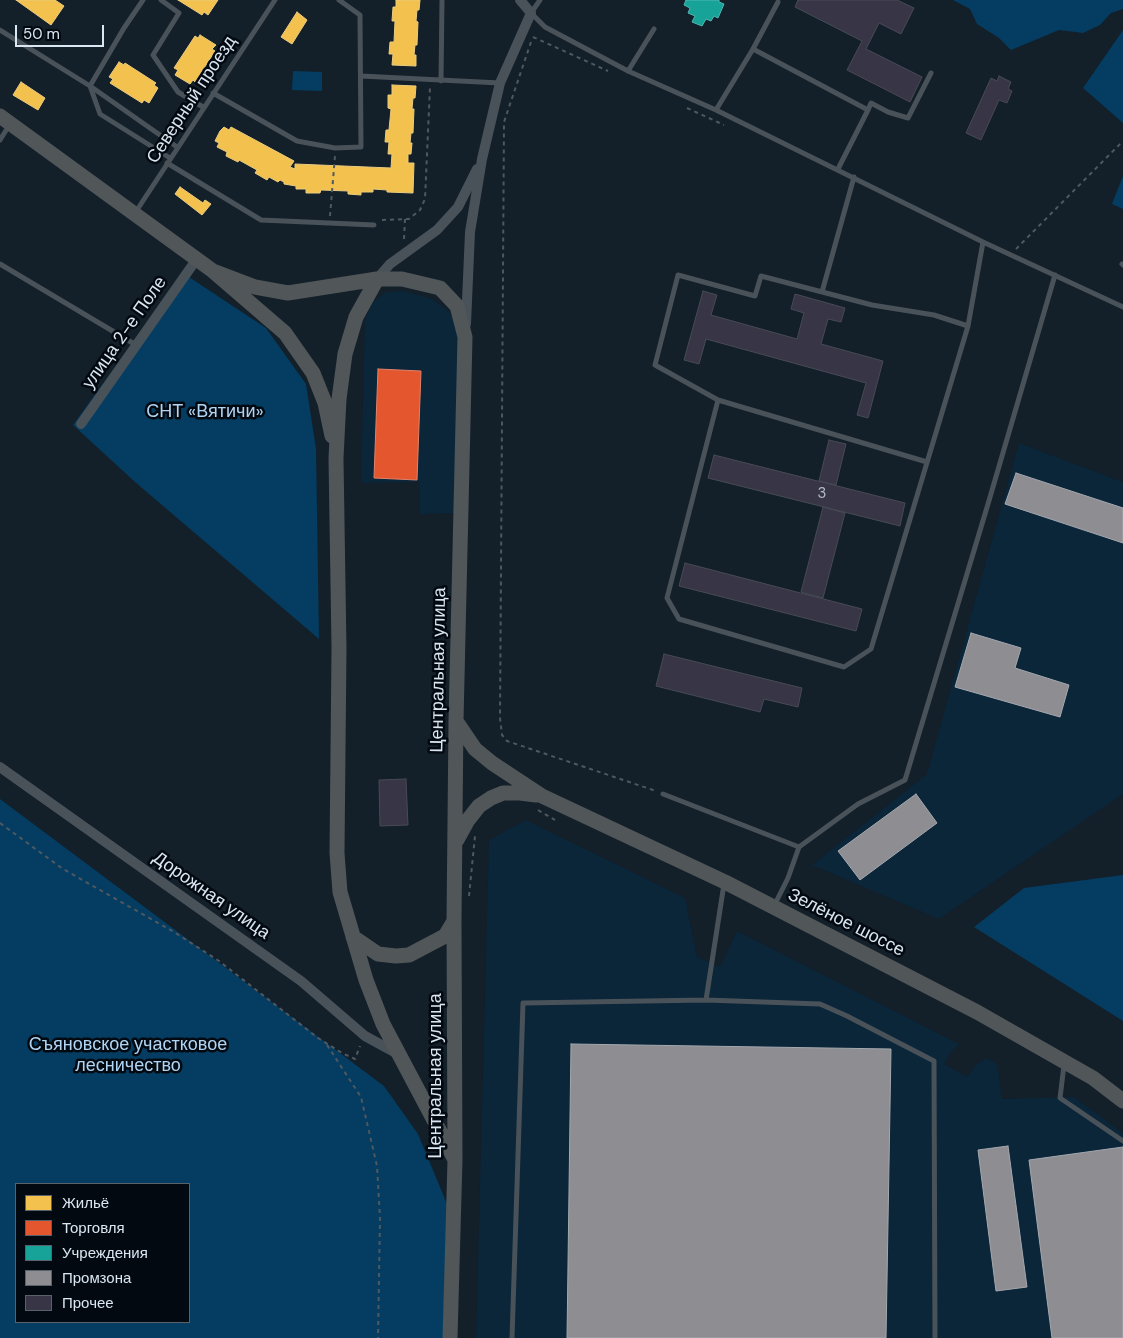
<!DOCTYPE html>
<html>
<head>
<meta charset="utf-8">
<style>
	body { margin:0 }
	#map { position:relative; width:1123px; height:1338px; overflow:hidden; background:#131f29; font-family:"DM Sans",sans-serif }
	canvas { display:block }
	.legend { position:absolute; left:15px; top:1183px; width:175px; height:140px; box-sizing:border-box; background:#030910; border:1px solid #59616a; margin:0; padding:6px 9px; list-style:none; font-size:15px; color:#dae6f2 }
	.legend li { display:flex; align-items:center; gap:10px; height:25px }
	.legend b { width:25px; border:1px solid #59616a }
	.scale { position:absolute; left:15px; top:25px; width:89px; height:22px; box-sizing:border-box; border:2px solid #dae6f2; border-top:0; padding-left:6px; font-size:15px; line-height:18px; white-space:nowrap; color:#dae6f2; -webkit-text-stroke:4px #030910; paint-order:stroke }
</style>
</head>
<body>
<div id="map">
<canvas width="1123" height="1338"></canvas>
<ul class="legend">
<li><b style="height:14px;background:#f2c14e"></b>Жильё</li>
<li><b style="height:14px;background:#e4572e"></b>Торговля</li>
<li><b style="height:14px;background:#17a398"></b>Учреждения</li>
<li><b style="height:14px;background:#8d8d92"></b>Промзона</li>
<li><b style="height:14px;background:#373546"></b>Прочее</li>
</ul>
<div class="scale">50 m</div>
</div>
<script>
const g = document.querySelector('canvas').getContext('2d');
g.lineJoin = 'round';
function paint(path, color) {
  g.fillStyle = color;
  g.fill(path, 'evenodd');
}
function shape(rows) {
  const path = new Path2D();
  for (const r of rows) {
    path.moveTo(r[0], r[1]);
    for (let i = 2; i < r.length; i += 2) path.lineTo(r[i], r[i + 1]);
  }
  return path;
}
function strokePath(path, color, width, dash) {
  g.strokeStyle = color;
  g.lineWidth = width;
  g.lineCap = dash ? 'butt' : 'round';
  g.setLineDash(dash || []);
  g.stroke(path);
}
function label(font, color, halo, rows, align = 'center') {
  g.font = font + ' "DM Sans",sans-serif';
  g.lineWidth = 5;
  g.setLineDash([]);
  g.textBaseline = 'middle';
  g.strokeStyle = halo;
  g.fillStyle = color;
  for (const [text, x, y, turn = 0] of rows) {
    g.save();
    g.translate(x, y);
    g.rotate((+turn || 0) * Math.PI / 180);
    g.textAlign = isNaN(turn) ? turn : align;
    if (halo) g.strokeText(text, 0, 0);
    g.fillText(text, 0, 0);
    g.restore();
  }
}
paint(shape([
	[404,291,432,299,452,314,459,337,456,513,420,514,420,482,361,483,365,319,373,302,386,292],
	[1019,443,1123,482,1123,794,939,919,812,865,927,774],
	[526,820,685,898,697,957,720,967,737,931,959,1044,950,1053,944,1064,967,1077,976,1065,986,1058,997,1064,1002,1099,1074,1097,1123,1133,1123,1338,476,1338,489,840]
]), '#0b2539');
paint(shape([
	[953,0,1123,0,1123,9,1111,13,1100,25,1083,33,1059,30,1011,50,999,38,977,24,970,9],
	[1123,30,1123,123,1083,88],
	[293,71,322,72,322,91,292,90],
	[1123,176,1123,209,1112,204],
	[183,273,266,328,306,384,316,449,319,639,135,482,73,425],
	[0,799,384,1086,418,1134,447,1204,443,1338,0,1338],
	[16,1184,189,1184,189,1322,16,1322],
	[1123,875,1123,1021,974,927,1024,888]
]), '#043d61');
const homes = shape([
	[16,0,55,0,64,6,51,25,16,0],
	[178,0,218,0,208,15,204,12,202,15,178,0],
	[396,0,420,0,419,10,417,10,416,21,418,22,417,45,415,45,414,55,416,55,416,66,392,65,393,54,389,54,390,42,394,42,395,21,392,21,393,7,396,7,396,0],
	[297,12,307,20,292,44,281,37,297,12],
	[200,35,216,45,212,49,215,51,195,82,193,80,190,84,175,75,178,70,174,68,195,36,198,38,200,35],
	[119,62,124,65,125,63,156,83,154,85,158,88,149,103,144,100,142,103,110,83,113,79,109,77,119,62],
	[21,82,45,98,38,110,13,95,21,82],
	[392,85,416,86,415,98,413,98,412,109,414,109,413,133,411,133,410,143,412,143,411,154,408,154,408,163,414,163,413,193,387,192,387,190,373,189,373,192,361,192,361,195,348,194,348,191,321,190,320,193,306,193,306,189,296,189,296,186,284,184,284,182,280,180,278,182,269,177,267,180,255,173,257,170,239,160,238,162,226,156,227,152,217,147,219,143,215,141,220,131,224,127,229,130,231,127,294,161,290,167,295,169,295,164,391,168,392,154,388,154,389,142,385,142,386,130,389,130,391,109,388,108,388,95,392,95,392,85],
	[180,187,203,203,205,200,211,204,202,215,175,194,180,187]
]);
paint(homes, '#f2c14e');
strokePath(homes, '#ebcc7f', 1);
const shops = shape([
	[378,369,421,371,417,480,374,478,378,369]
]);
paint(shops, '#e4572e');
strokePath(shops, '#e18269', 1);
const public = shape([
	[686,0,719,0,719,2,724,4,718,18,714,16,711,21,706,19,702,26,692,22,695,16,688,13,690,8,684,5,686,0]
]);
paint(public, '#17a398');
strokePath(public, '#52b7b3', 1);
const industry = shape([
	[1016,473,1123,508,1123,543,1005,504,1016,473],
	[971,633,1021,648,1015,668,1069,685,1060,717,955,687,971,633],
	[916,794,937,823,860,880,838,851,916,794],
	[571,1044,891,1049,886,1338,567,1338,571,1044],
	[1008,1146,1027,1287,996,1291,978,1150,1008,1146],
	[1123,1147,1123,1338,1052,1338,1029,1160,1123,1147]
]);
paint(industry, '#8d8d92');
strokePath(industry, '#a4a8af', 1);
const building = shape([
	[798,0,897,0,914,8,901,34,879,23,866,49,922,77,910,102,847,70,862,41,795,7,798,0],
	[999,76,1011,82,1008,89,1012,91,1007,103,999,100,981,140,966,133,991,78,997,81,999,76],
	[703,291,717,295,711,315,797,339,804,313,791,309,795,294,845,308,841,322,828,319,821,344,883,361,868,418,857,415,866,383,706,339,699,364,684,360,703,291],
	[829,440,846,444,836,485,819,481,829,440],
	[714,455,905,503,900,526,708,478,714,455],
	[823,507,845,513,823,598,801,592,823,507],
	[685,563,862,609,856,631,679,586,685,563],
	[664,654,802,688,798,707,764,699,760,712,656,686,664,654],
	[406,779,408,825,380,826,379,780,406,779]
]);
paint(building, '#373546');
strokePath(building, '#484b55', 1);
strokePath(shape([
	[533,37,608,71],
	[531,42,504,122,500,718,502,735,507,741,656,791],
	[687,108,724,125],
	[330,216,335,156],
	[382,220,409,219,420,210,425,199,430,87],
	[404,239,405,219],
	[1016,249,1123,141],
	[538,810,555,820],
	[0,823,63,869,174,932,219,961,318,1038,342,1053,355,1059,360,1046],
	[469,896,475,836],
	[327,1045,361,1097,377,1166,380,1218,378,1338]
]), '#50585f', 2, [4, 4]);
strokePath(shape([
	[143,0,124,28,90,86,100,114,170,158],
	[161,0,179,13,153,55,178,92,203,107],
	[540,0,531,13,545,27,628,71,716,110,983,242,1123,307],
	[0,30,90,86,177,147],
	[753,49,778,2],
	[628,71,654,29],
	[361,76,500,83],
	[441,81,442,0],
	[213,93,297,141,335,148,361,147,360,15,339,0],
	[716,110,753,49,868,110,838,169],
	[868,110,871,103,888,112,908,118,931,73],
	[0,140,10,124],
	[167,163,261,220,374,225],
	[135,213,275,0],
	[0,264,136,345],
	[1122,264,1123,265],
	[822,292,854,177],
	[718,400,655,365,678,275,755,296,761,276,872,305,934,315,968,326],
	[927,462,718,400,667,598,679,619,844,667,871,649,968,326,983,242],
	[663,794,799,847],
	[774,906,788,878,799,847,858,804,905,780,988,504,1055,275],
	[706,1000,724,884],
	[1064,1065,1060,1098,1123,1141],
	[512,1338,523,1003,706,1000,820,1004,847,1016,934,1061,935,1338]
]), '#495259', 5);
strokePath(shape([
	[377,279,390,264,437,230,458,207,477,169],
	[466,324,470,232,482,159,500,83,531,13,520,0],
	[81,424,196,260],
	[0,767,301,981,365,1036,398,1054]
]), '#495259', 10);
strokePath(shape([
	[0,116,213,271,285,333,313,373,325,403,332,436],
	[213,271,255,287,288,293,377,279,402,279,440,288,457,306,465,337,456,721,454,921,455,1160,450,1338],
	[377,279,356,317,345,354,339,399,336,458,339,648,337,853,340,892,366,980,383,1024,454,1158],
	[456,721,475,749,492,763,542,796,725,882,977,1012,1093,1078,1123,1101],
	[457,840,468,820,479,806,491,798,503,793,520,793,536,795],
	[353,937,378,954,396,956,409,955,445,936,454,921]
]), '#515659', 15);
label('15px', '#b1bac7', null, [
	["3",822,494]
]);
label('18px', '#dae6f2', '#030910', [
	["Северный проезд",192,100,-57],
	["улица 2-е Поле",125,333,-55],
	["Центральная улица",439,670,-89],
	["Дорожная улица",211,896,35],
	["Зелёное шоссе",846,923,27],
	["Центральная улица",436,1076,-90]
]);
label('18px', '#b0d5f4', '#030910', [
	["СНТ «Вятичи»",205,412],
	["Съяновское участковое",128,1045],
	["лесничество",128,1066]
]);
</script>
</body>
</html>
